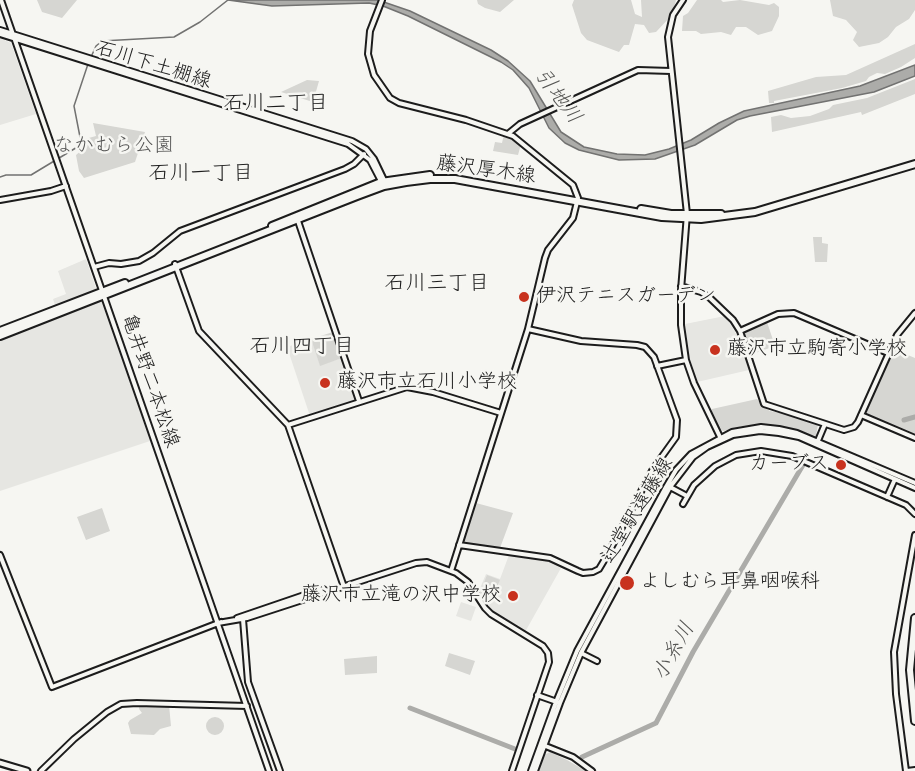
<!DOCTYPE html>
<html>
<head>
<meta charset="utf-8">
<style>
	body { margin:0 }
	canvas { display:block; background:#f6f6f2 }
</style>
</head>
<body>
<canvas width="915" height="771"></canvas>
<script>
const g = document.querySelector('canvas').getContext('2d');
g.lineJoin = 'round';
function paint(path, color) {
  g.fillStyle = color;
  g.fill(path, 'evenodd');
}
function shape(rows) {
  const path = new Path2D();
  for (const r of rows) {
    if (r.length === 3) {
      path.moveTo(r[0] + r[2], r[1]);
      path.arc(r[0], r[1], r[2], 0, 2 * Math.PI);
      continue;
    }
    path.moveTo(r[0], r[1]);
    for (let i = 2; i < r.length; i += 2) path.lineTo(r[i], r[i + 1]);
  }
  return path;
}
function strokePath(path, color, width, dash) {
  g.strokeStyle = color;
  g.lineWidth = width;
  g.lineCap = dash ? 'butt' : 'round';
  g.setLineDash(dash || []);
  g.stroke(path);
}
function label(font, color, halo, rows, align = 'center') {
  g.font = font + ' Mynerve,"Klee One",sans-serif';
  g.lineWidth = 5;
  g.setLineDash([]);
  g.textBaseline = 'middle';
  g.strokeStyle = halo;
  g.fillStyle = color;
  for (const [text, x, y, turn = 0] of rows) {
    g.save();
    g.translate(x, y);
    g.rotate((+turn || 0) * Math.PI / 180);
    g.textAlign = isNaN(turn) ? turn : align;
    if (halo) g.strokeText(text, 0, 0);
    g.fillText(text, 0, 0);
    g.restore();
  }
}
paint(shape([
	[0,38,11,43,36,114,0,125],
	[86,259,97,291,55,305,53,299,66,294,58,271],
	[102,300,150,441,0,491,0,340],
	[725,316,737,335,749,370,697,382,688,352,685,324],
	[311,339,320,365,342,358,356,401,310,416,287,347],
	[509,555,549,560,556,563,561,568,525,632,495,615,478,593,486,574,500,579],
	[461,602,476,607,471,621,456,616]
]), '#e6e6e2');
paint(shape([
	[37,0,77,0,62,18,42,12],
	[477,0,514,0,500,12,485,8,478,4],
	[574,0,631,0,635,14,642,17,641,0,676,0,672,15,656,32,649,33,644,25,635,24,629,45,624,45,619,52,587,40,581,33,572,5],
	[697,0,721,0,723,2,740,0,769,5,774,3,779,7,779,16,772,31,758,35,746,27,736,27,731,35,721,32,701,34,696,31,682,31,683,16,688,13],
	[830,0,915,0,915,10,909,19,896,27,888,37,879,43,859,47,853,40,857,32,846,20,833,16],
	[915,44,915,58,901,67,885,74,877,73,869,77,866,81,842,88,774,101,774,103,769,103,768,91,816,77,846,75],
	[915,79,915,94,862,115,861,112,772,132,771,117,781,115,791,118,810,116,829,109,833,105,867,98],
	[307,80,319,81,313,102,281,92],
	[93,123,145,132,135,162,84,178,79,171,76,155,83,149,85,139,96,136],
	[504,134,521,144,518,155,493,151,495,142,502,143],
	[813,237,822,237,822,243,828,244,827,262,815,262],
	[767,322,775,346,750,355,744,331],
	[333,332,342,358,320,366,311,339],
	[893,349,915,358,915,436,866,415,865,413],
	[757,399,765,408,770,411,801,417,818,424,816,436,773,425,743,426,724,431,720,430,711,413,712,409],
	[476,503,513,513,500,548,465,543,464,540],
	[102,508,110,531,86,540,77,517],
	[487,575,500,580,492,598,480,593],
	[449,653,475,661,470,675,445,666],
	[377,656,377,673,345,675,344,659],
	[139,705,169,705,171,726,160,729,154,735,131,734,128,723,130,720,142,713,139,709],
	[215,726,9],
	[550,752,567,760,586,771,539,771,544,755]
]), '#d6d6d2');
const water = shape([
	[228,0,378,0,410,11,491,50,508,61,530,81,561,132,584,147,617,154,645,155,669,149,691,140,719,123,744,111,860,86,915,65,915,76,874,92,750,116,737,120,695,145,655,159,619,160,579,150,565,143,549,128,529,88,513,70,501,62,408,16,383,6,369,3,272,6,228,0]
]);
paint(water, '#acaca9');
strokePath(water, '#727271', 1.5);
strokePath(shape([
	[91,57,96,46,102,41,174,37,200,22,228,0],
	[0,177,6,175,31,175,79,146,80,137,74,106,88,64]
]), '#727271', 1.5);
strokePath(shape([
	[904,420,915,417],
	[410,708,515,749],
	[582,757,656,723,693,652,803,465]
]), '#acaca9', 5);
const tertiary = shape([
	[1,0,269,771],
	[382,0,370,31,368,54,374,75,390,98,399,103,466,120,513,136,573,185,578,198,573,218,548,250,545,258,528,329,451,571],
	[683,0,673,15,668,37,687,214,681,290,681,325,686,360,694,383,721,439],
	[0,30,352,141,366,149,374,159,385,182],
	[0,34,348,144,370,160,382,183],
	[509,133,520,124,638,70,671,71],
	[0,200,51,191,66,186],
	[297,218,359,401],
	[175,264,199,331,288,425,344,587],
	[94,267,109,263,121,264,139,261,153,253,180,231,345,169,354,164,364,154],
	[681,286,701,292,710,298,733,320,740,331,764,404,844,430,854,427,858,422,897,335,915,313],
	[740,331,778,314,794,313,888,353],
	[657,366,686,360],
	[861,415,915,438],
	[288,425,407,387,433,392,501,413],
	[817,443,825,424],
	[670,487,687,496],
	[887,497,895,479],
	[683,504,694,485,715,466,736,455,761,451,792,456,906,505,915,514],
	[459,545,550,558,578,571,583,573,593,572,599,569,605,559,653,469,676,437,677,420,654,357,645,347,637,345,581,341,528,329],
	[0,555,52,687,221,622],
	[237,618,319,590,330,590],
	[243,619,248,682,280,771],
	[218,623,247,618,416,563,427,562,456,573,468,582,485,608,491,614,543,646,548,653,549,662,512,771],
	[581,653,597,661],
	[537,695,557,702],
	[543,745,573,757,592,771],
	[41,771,74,739,107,712,121,704,137,703,247,706],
	[531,771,556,702,577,651,666,487,676,470,691,454,732,432,761,427,779,429,797,433,915,483],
	[535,771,560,703,581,653,670,487,693,457,707,447,733,435,760,431,779,433,799,437,915,488],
	[906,771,896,694,894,652,915,535],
	[907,771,915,770]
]);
const secondary = shape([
	[0,763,27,771]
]);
const primary = shape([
	[641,209,671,214,721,214],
	[272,226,381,182,430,175],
	[0,331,125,283],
	[0,336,357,196,384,186,406,182,430,179,455,179,662,217,701,219,755,212,915,164],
	[915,618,910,670,915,721]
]);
strokePath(tertiary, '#1c1c1c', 8);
strokePath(secondary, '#1c1c1c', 9);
strokePath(primary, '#1c1c1c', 10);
strokePath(tertiary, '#f6f6f2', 4);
strokePath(secondary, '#f6f6f2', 4.5);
strokePath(primary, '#f6f6f2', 6);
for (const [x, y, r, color] of [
	[524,297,6,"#c8321e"],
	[715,350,6,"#c8321e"],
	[325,383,6,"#c8321e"],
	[841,465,6,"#c8321e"],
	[627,583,8,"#c8321e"],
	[513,596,6,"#c8321e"]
]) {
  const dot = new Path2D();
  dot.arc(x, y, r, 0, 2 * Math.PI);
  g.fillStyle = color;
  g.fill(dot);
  strokePath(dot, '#f6f6f2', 2);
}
label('20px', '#1c1c1c', '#f6f6f2', [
	["石川下土棚線",153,66,17],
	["藤沢厚木線",486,171,8],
	["亀井野二本松線",149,381,71],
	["辻堂駅遠藤線",638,511,-59]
]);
label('20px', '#545453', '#f6f6f2', [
	["なかむら公園",114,147]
]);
label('20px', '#1c1c1c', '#f6f6f2', [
	["伊沢テニスガーデン",536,297],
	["藤沢市立駒寄小学校",727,350],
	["藤沢市立石川小学校",337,383],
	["カーブス",829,465,"right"],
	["よしむら耳鼻咽喉科",640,583],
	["藤沢市立滝の沢中学校",501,596,"right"]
], 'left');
label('italic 21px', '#565654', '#f6f6f2', [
	["引地川",557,97,53],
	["小糸川",675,652,-61]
]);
label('21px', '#1c1c1c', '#f6f6f2', [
	["石川二丁目",276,105],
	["石川一丁目",201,175],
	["石川三丁目",437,285],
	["石川四丁目",302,348]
]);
</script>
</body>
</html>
